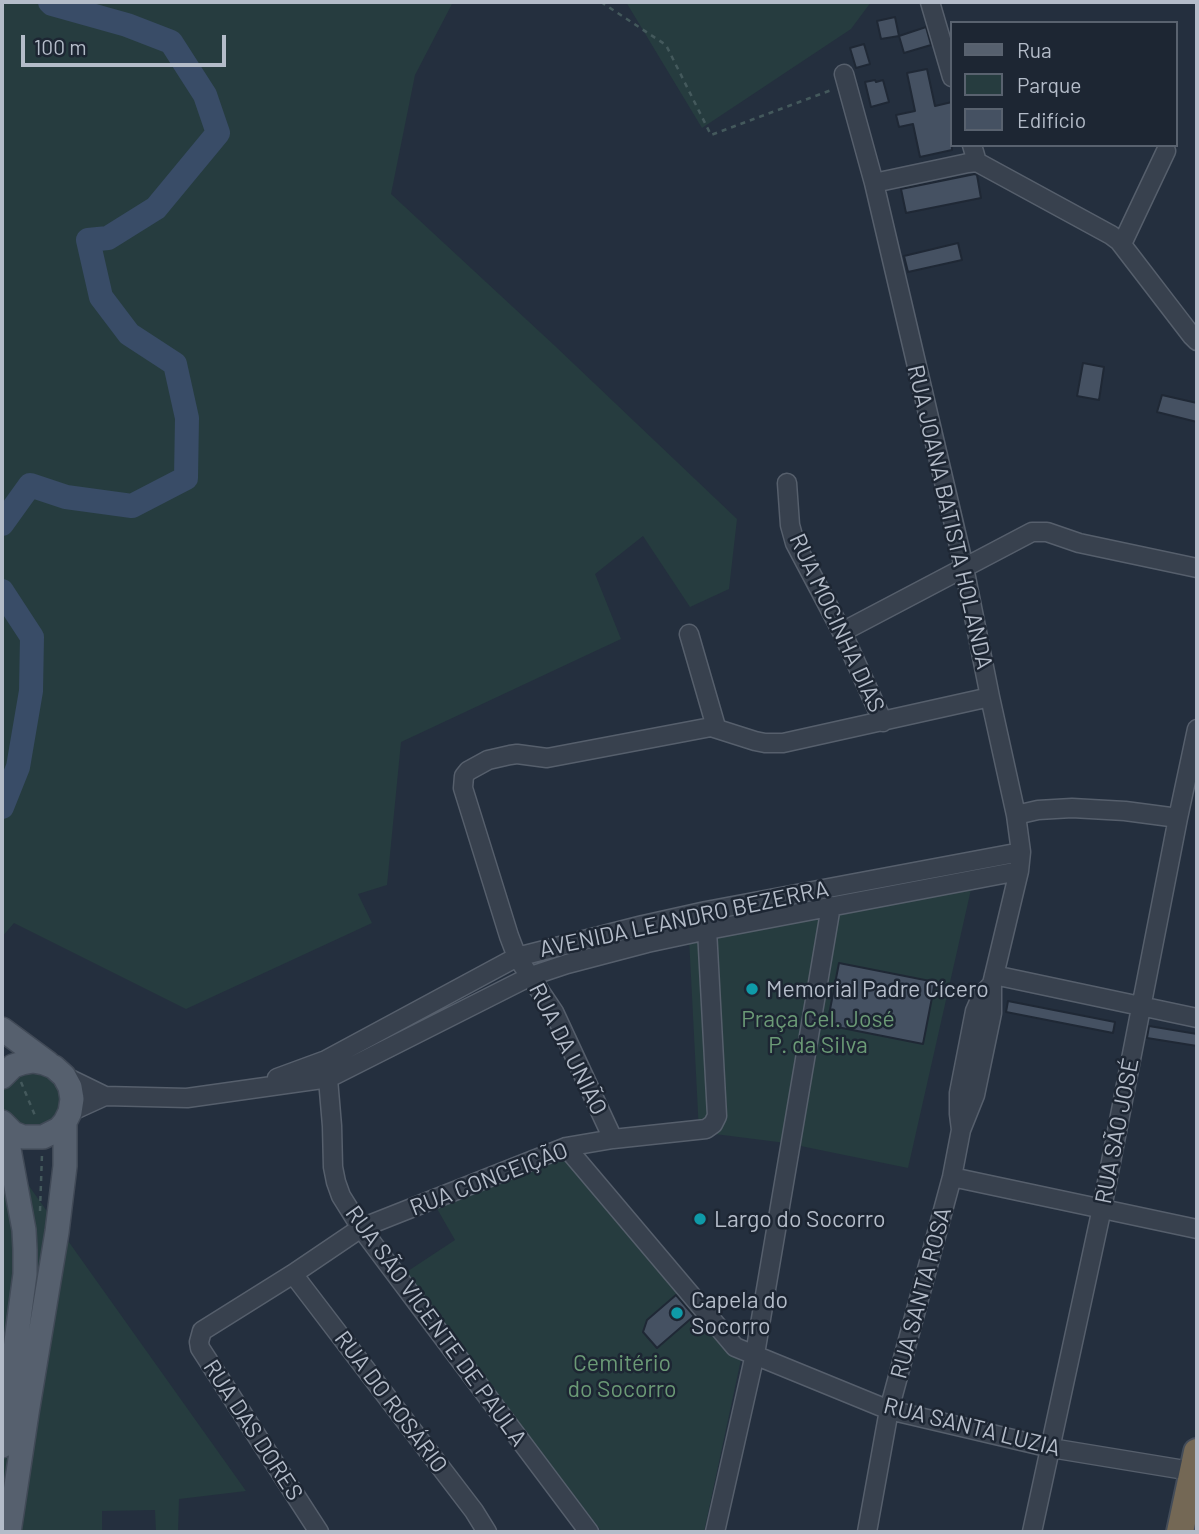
<!DOCTYPE html>
<html>
<head>
<meta charset="utf-8">
<style>
	body { margin:0 }
	#map { position:relative; width:1199px; height:1534px; overflow:hidden; background:#242f3e; font-family:Barlow,sans-serif }
	canvas { display:block }
	.frame { position:absolute; inset:0; border:4px solid #b4bcc9; pointer-events:none }
	.legend { position:absolute; left:950px; top:21px; width:228px; height:126px; box-sizing:border-box; background:#1d2633; border:2px solid #59626f; margin:0; padding:9px 12px; list-style:none; font-size:21px; color:#b4bcc9 }
	.legend li { display:flex; align-items:center; gap:14px; height:35px }
	.legend b { width:35px; border:2px solid #59626f }
	.scale { position:absolute; left:21px; top:35px; width:205px; height:32px; box-sizing:border-box; border:4px solid #b4bcc9; border-top:0; padding-left:9px; font-size:21px; line-height:24px; white-space:nowrap; color:#b4bcc9; -webkit-text-stroke:5px #1d2633; paint-order:stroke }
</style>
</head>
<body>
<div id="map">
<canvas width="1199" height="1534"></canvas>
<div class="frame"></div>
<ul class="legend">
<li><b style="height:9px;background:#56606e"></b>Rua</li>
<li><b style="height:19px;background:#263c3f"></b>Parque</li>
<li><b style="height:19px;background:#455162"></b>Edifício</li>
</ul>
<div class="scale">100 m</div>
</div>
<script>
const g = document.querySelector('canvas').getContext('2d');
g.lineJoin = 'round';
function paint(path, color) {
  g.fillStyle = color;
  g.fill(path, 'evenodd');
}
function shape(rows) {
  const path = new Path2D();
  for (const r of rows) {
    path.moveTo(r[0], r[1]);
    for (let i = 2; i < r.length; i += 2) path.lineTo(r[i], r[i + 1]);
  }
  return path;
}
function strokePath(path, color, width, dash) {
  g.strokeStyle = color;
  g.lineWidth = width;
  g.lineCap = dash ? 'butt' : 'round';
  g.setLineDash(dash || []);
  g.stroke(path);
}
function label(font, color, halo, rows, align = 'center') {
  g.font = font + ' Barlow,sans-serif';
  g.lineWidth = 5;
  g.setLineDash([]);
  g.textBaseline = 'middle';
  g.strokeStyle = halo;
  g.fillStyle = color;
  for (const [text, x, y, turn = 0] of rows) {
    g.save();
    g.translate(x, y);
    g.rotate((+turn || 0) * Math.PI / 180);
    g.textAlign = isNaN(turn) ? turn : align;
    if (halo) g.strokeText(text, 0, 0);
    g.fillText(text, 0, 0);
    g.restore();
  }
}
paint(shape([
	[2,2,453,2,415,75,391,194,555,346,737,519,729,589,690,607,643,536,595,574,621,639,401,742,387,885,358,894,372,923,186,1009,14,923,2,937],
	[626,2,871,2,851,29,702,128],
	[972,885,908,1168,786,1143,699,1132,689,938],
	[39,1067,63,1087,60,1118,31,1134,2,1115,2,1084,9,1075],
	[2,1148,246,1491,179,1499,178,1532,156,1532,155,1510,102,1511,102,1532,2,1532],
	[572,1154,743,1350,704,1532,602,1532,405,1273,455,1240,432,1200]
]), '#263c3f');
strokePath(shape([
	[2,524,30,485,66,497,132,506,186,478,187,418,175,364,129,334,101,297,88,240,108,238,156,208,218,133,205,95,171,42,127,25,52,4,50,2],
	[2,591,32,637,31,691,18,767,2,807]
]), '#394c67', 24);
const building = shape([
	[895,17,899,36,881,39,877,21,895,17],
	[926,27,931,45,904,53,899,36,926,27],
	[864,44,870,64,856,68,850,48,864,44],
	[927,69,935,106,952,102,952,150,920,157,913,124,899,127,896,115,915,111,907,73,927,69],
	[875,80,876,82,883,80,889,102,871,107,865,82,875,80],
	[975,174,977,175,981,198,906,213,901,189,975,174],
	[958,243,962,260,908,272,904,256,958,243],
	[1083,363,1104,367,1099,400,1077,396,1083,363],
	[1162,395,1197,403,1197,422,1157,412,1162,395],
	[839,963,935,982,923,1044,827,1025,839,963],
	[1008,1001,1115,1022,1113,1033,1006,1012,1008,1001],
	[1149,1026,1197,1034,1197,1046,1147,1038,1149,1026],
	[676,1295,694,1316,657,1348,643,1332,647,1320,676,1295]
]);
paint(building, '#455162');
strokePath(building, '#1f2835', 2);
const minor = shape([
	[930,2,952,77],
	[844,74,874,183,964,567,990,697,1016,815,1021,852,1019,871,992,984,992,1013,975,1095,961,1130,952,1177,889,1410,867,1532],
	[972,145,977,162,1111,235,1119,241,1192,336,1197,341],
	[874,183,968,163,977,162],
	[1122,244,1166,151],
	[787,483,790,525,795,543,842,632,883,722],
	[842,632,1032,532,1047,532,1079,543,1197,568],
	[689,634,716,727],
	[1016,815,1038,810,1072,808,1125,811,1178,818],
	[994,975,1197,1018],
	[327,1067,332,1126,333,1167,336,1182,341,1196,361,1228,589,1532],
	[64,1076,105,1096,187,1098,329,1078,531,976,567,964,647,943,708,930,1019,871],
	[277,1078,326,1060,517,957,643,925,706,911,1021,852],
	[70,1112,105,1096],
	[961,1130,959,1114,959,1093,975,1011,982,995,992,984],
	[613,1139,554,1012,517,957,509,936,463,788,464,776,468,771,488,760,510,755,517,754,547,758,711,727,755,741,765,743,783,743,990,697],
	[566,1147,735,1347,889,1410,1051,1448,1197,1472],
	[952,1177,1197,1229],
	[293,1274,474,1511,487,1532],
	[319,1532,200,1348,199,1342,202,1331,293,1274,361,1228,566,1147,613,1139,706,1129,713,1124,717,1116,706,911],
	[715,1532,755,1354,831,906],
	[1032,1532,1102,1208,1178,818,1197,729]
]);
const major = shape([
	[2,1029,48,1063],
	[2,1077,13,1066,22,1063,33,1061,44,1063,54,1067,64,1076,70,1087,72,1099,70,1112,65,1122,59,1129,43,1137,23,1137,13,1133,2,1122],
	[2,1446,25,1274,25,1250,24,1230,5,1127],
	[9,1532,27,1413,57,1232,65,1166,65,1122]
]);
const highway = shape([
	[1180,1532,1197,1452]
]);
strokePath(minor, '#565f6c', 21);
strokePath(major, '#414a57', 26);
strokePath(highway, '#434c59', 30);
strokePath(shape([
	[601,2,666,45,711,135,834,89],
	[21,1082,36,1118],
	[40,1211,42,1154]
]), '#44595c', 2.5, [5, 5]);
strokePath(minor, '#38414e', 18);
strokePath(major, '#56606e', 23);
strokePath(highway, '#746855', 26);
for (const [x, y, r, color] of [
	[752,989,7,"#0f9aa8"],
	[700,1219,7,"#0f9aa8"],
	[677,1313,7,"#0f9aa8"]
]) {
  const dot = new Path2D();
  dot.arc(x, y, r, 0, 2 * Math.PI);
  g.fillStyle = color;
  g.fill(dot);
  strokePath(dot, '#1d2633', 2.5);
}
label('23px', '#b4bcc9', '#1d2633', [
	["RUA JOANA BATISTA HOLANDA",950,517,77],
	["RUA MOCINHA DIAS",837,623,65],
	["AVENIDA LEANDRO BEZERRA",684,919,-12],
	["RUA DA UNIÃO",568,1049,63],
	["RUA SÃO JOSÉ",1117,1131,-79],
	["RUA CONCEIÇÃO",489,1179,-21],
	["RUA SANTA ROSA",921,1293,-75],
	["RUA SÃO VICENTE DE PAULA",436,1326,54],
	["RUA DO ROSÁRIO",391,1402,53],
	["RUA SANTA LUZIA",972,1427,14],
	["RUA DAS DORES",253,1430,57]
]);
label('23px', '#b4bcc9', '#1d2633', [
	["Memorial Padre Cícero",766,989],
	["Largo do Socorro",714,1219],
	["Capela do",691,1300],
	["Socorro",691,1326]
], 'left');
label('23px', '#6b9a76', '#1d2633', [
	["Praça Cel. José",818,1019],
	["P. da Silva",818,1045],
	["Cemitério",622,1363],
	["do Socorro",622,1389]
]);
</script>
</body>
</html>
